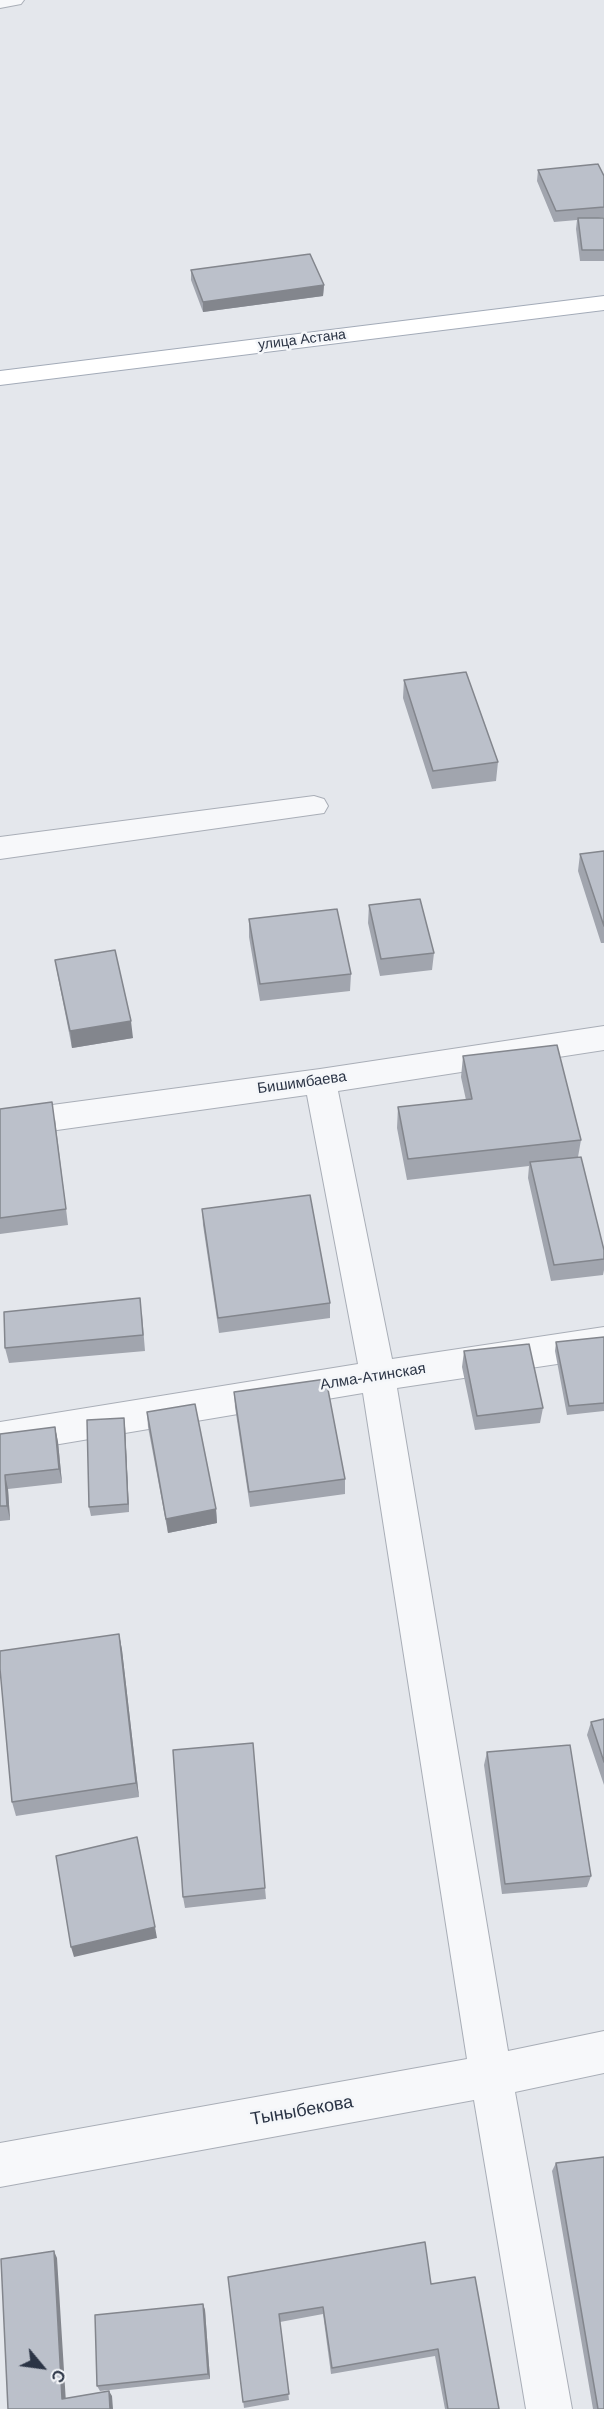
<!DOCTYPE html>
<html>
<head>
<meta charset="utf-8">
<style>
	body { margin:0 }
	#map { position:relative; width:604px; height:2409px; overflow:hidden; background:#e4e7ec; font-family:Arial,sans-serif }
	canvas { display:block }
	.north { position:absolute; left:12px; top:2337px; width:60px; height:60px; -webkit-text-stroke:4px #f4f6f9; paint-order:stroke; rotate:119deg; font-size:16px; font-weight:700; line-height:24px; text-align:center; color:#2b3445 }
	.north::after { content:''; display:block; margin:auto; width:21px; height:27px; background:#2b3445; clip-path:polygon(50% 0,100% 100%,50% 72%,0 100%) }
</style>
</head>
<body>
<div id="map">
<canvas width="604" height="2409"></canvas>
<div class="north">С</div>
</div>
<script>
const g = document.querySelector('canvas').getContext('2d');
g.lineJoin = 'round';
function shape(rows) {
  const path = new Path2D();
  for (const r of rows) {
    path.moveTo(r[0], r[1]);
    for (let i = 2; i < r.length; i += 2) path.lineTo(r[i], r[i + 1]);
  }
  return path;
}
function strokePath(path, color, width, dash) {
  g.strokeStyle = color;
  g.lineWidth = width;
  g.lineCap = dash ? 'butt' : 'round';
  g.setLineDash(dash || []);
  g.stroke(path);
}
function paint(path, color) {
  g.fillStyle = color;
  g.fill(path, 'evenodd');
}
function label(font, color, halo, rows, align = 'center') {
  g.font = font + ' Arial,sans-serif';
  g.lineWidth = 5;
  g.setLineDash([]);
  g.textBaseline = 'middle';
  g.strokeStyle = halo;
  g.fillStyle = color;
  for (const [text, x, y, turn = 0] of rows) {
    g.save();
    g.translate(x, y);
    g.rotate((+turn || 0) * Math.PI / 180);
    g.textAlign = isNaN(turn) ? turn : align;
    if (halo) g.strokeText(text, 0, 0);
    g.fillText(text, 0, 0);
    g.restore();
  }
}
const minor = shape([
	[0,0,24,0,21,4,0,8,0,0],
	[314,796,324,799,328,806,324,813,0,859,0,837,314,796],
	[604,1026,604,1050,338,1091,392,1359,604,1327,604,1357,397,1388,508,2051,604,2031,604,2073,515,2092,572,2409,526,2409,474,2100,0,2187,0,2143,467,2059,363,1393,0,1454,0,1422,358,1364,307,1095,0,1138,0,1112,320,1069,604,1026]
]);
const major = shape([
	[604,296,604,310,0,385,0,371,604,296]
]);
strokePath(minor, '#a9aeb7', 2);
strokePath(major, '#a3abb8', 2);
paint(minor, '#f7f8fa');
paint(major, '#fff');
paint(shape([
	[538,170,604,176,604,217,598,218,604,218,604,261,580,261,576,229,577,220,554,222,537,181],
	[191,270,324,285,323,296,203,312,191,280],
	[404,680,498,762,496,781,432,789,403,698],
	[604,851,604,943,601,943,578,871,580,854],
	[369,905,434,953,432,970,380,976,368,923],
	[249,919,351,974,350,991,260,1001,249,937],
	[55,960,133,1038,72,1048,58,977],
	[463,1056,581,1140,578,1157,604,1250,604,1270,603,1275,551,1281,528,1178,529,1166,407,1180,397,1128,398,1107,466,1100,461,1077],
	[0,1109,55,1119,68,1225,0,1234],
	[202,1209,330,1303,330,1318,219,1333,203,1225],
	[142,1314,145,1351,9,1363,5,1348],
	[604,1337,604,1411,567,1415,555,1351,556,1342],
	[464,1351,543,1408,540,1423,475,1430,462,1367],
	[234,1392,345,1479,345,1494,250,1507,235,1407],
	[147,1412,216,1509,217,1523,168,1533,148,1427],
	[125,1426,129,1512,91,1516,89,1507],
	[55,1427,58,1442,62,1483,8,1489,10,1520,0,1521,0,1434],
	[119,1634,122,1650,139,1797,16,1816,12,1802],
	[604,1719,604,1785,587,1735,591,1722],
	[487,1752,591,1876,587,1887,502,1894,484,1765],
	[265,1888,266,1899,185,1908,183,1897],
	[556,2163,604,2409,593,2409,552,2171],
	[228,2277,431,2284,499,2409,445,2409,435,2356,331,2374,323,2314,280,2322,289,2400,244,2408],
	[203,2304,205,2310,210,2379,100,2391,97,2386]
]), '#a1a5ae');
paint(shape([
	[324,285,323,296,203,312,203,302],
	[131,1021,133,1038,72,1048,70,1031],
	[124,1418,125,1426,129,1512,128,1504],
	[55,1427,58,1442,62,1483,59,1469],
	[5,1475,8,1489,10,1520,7,1506],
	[216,1509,217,1523,168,1533,166,1519],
	[119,1634,122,1650,139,1797,136,1783],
	[155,1927,157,1938,74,1957,71,1947],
	[54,2251,57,2258,66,2403,62,2399],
	[203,2304,205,2310,210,2379,208,2374],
	[109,2391,112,2396,113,2409,110,2409]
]), '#83868d');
const building = shape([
	[598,164,604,176,604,207,556,211,538,170,598,164],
	[578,218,604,218,604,250,582,250,578,218],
	[310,254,324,285,203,302,191,270,310,254],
	[466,672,498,762,433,771,404,680,466,672],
	[604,851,604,926,580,854,604,851],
	[420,899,434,953,381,959,369,905,420,899],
	[337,909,351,974,260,984,249,919,337,909],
	[115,950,131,1021,70,1031,55,960,115,950],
	[557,1045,581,1140,408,1159,398,1107,472,1099,463,1056,557,1045],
	[52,1102,66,1209,0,1218,0,1109,52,1102],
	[581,1157,604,1250,604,1259,554,1265,530,1162,581,1157],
	[310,1195,330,1303,218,1318,202,1209,310,1195],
	[140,1298,143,1335,5,1348,4,1312,140,1298],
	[604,1337,604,1403,569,1406,556,1342,604,1337],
	[529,1344,543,1408,477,1416,464,1351,529,1344],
	[326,1379,345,1479,249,1492,234,1392,326,1379],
	[195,1404,216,1509,166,1519,147,1412,195,1404],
	[124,1418,128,1504,89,1507,87,1420,124,1418],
	[55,1427,59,1469,5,1475,7,1506,0,1506,0,1434,55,1427],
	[119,1634,136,1783,12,1802,0,1669,0,1651,119,1634],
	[604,1719,604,1762,591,1722,604,1719],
	[253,1743,265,1888,183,1897,173,1750,253,1743],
	[570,1745,591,1876,505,1884,487,1752,570,1745],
	[137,1837,155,1927,71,1947,56,1856,137,1837],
	[604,2157,604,2409,598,2409,556,2163,604,2157],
	[425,2242,431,2284,475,2277,499,2409,448,2409,438,2349,332,2368,323,2307,279,2314,289,2394,243,2402,228,2277,425,2242],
	[54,2251,62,2399,109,2391,110,2409,8,2409,1,2259,54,2251],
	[203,2304,208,2374,97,2386,95,2315,203,2304]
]);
paint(building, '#bbc0ca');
strokePath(building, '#83868d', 1.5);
label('14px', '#2b3445', '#f4f6f9', [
	["улица Астана",302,340,-7]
]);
label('15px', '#2b3445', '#f4f6f9', [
	["Бишимбаева",302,1083,-8],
	["Алма-Атинская",373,1377,-9]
]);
label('18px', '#2b3445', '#f4f6f9', [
	["Тыныбекова",302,2111,-10]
]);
</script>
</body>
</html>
